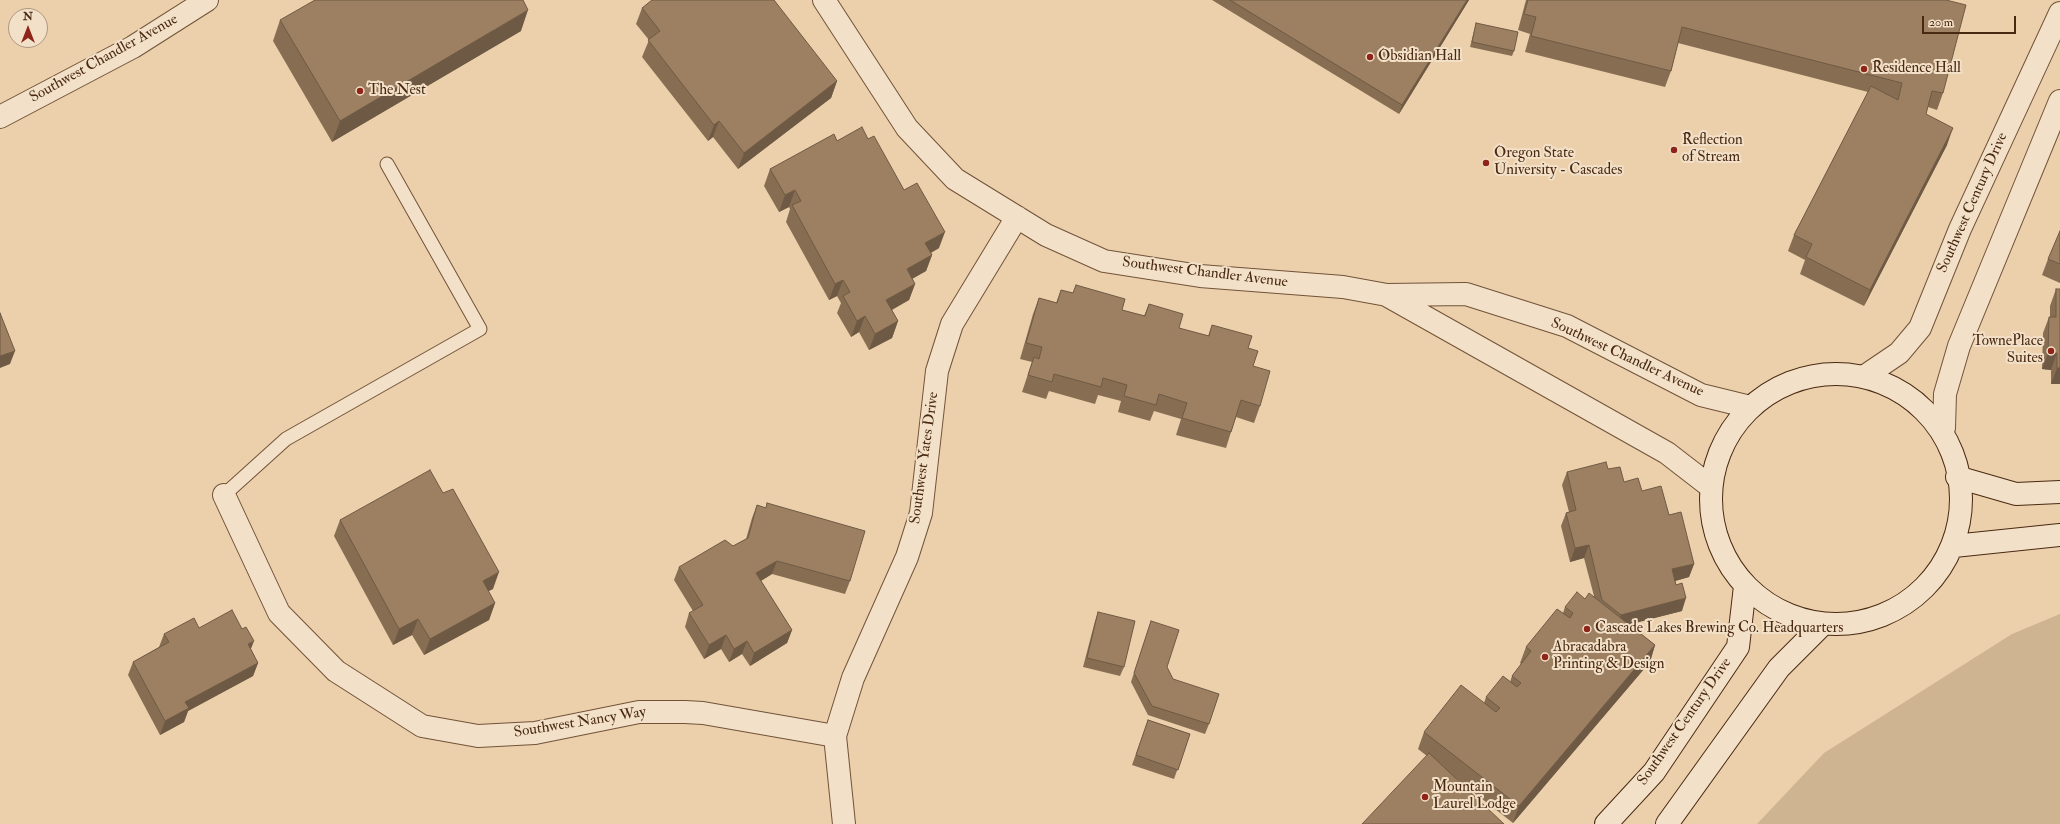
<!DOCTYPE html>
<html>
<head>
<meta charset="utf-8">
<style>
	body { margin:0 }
	#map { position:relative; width:2060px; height:824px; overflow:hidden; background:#ebd0ab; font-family:"IM FELL Double Pica",serif }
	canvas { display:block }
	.north { position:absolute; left:8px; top:8px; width:40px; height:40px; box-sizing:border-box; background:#f2e0c8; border:1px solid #ae977f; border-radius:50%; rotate:0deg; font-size:11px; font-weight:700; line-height:16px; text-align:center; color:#492911 }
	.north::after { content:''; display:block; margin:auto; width:14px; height:18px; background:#8f2418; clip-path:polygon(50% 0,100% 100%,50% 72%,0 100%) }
	.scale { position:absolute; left:1922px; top:16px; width:94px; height:18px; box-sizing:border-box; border:2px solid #492911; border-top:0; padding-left:5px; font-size:12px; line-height:14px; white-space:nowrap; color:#492911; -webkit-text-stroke:3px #f2e0c8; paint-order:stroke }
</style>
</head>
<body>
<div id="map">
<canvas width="2060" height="824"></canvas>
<div class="north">N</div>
<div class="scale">20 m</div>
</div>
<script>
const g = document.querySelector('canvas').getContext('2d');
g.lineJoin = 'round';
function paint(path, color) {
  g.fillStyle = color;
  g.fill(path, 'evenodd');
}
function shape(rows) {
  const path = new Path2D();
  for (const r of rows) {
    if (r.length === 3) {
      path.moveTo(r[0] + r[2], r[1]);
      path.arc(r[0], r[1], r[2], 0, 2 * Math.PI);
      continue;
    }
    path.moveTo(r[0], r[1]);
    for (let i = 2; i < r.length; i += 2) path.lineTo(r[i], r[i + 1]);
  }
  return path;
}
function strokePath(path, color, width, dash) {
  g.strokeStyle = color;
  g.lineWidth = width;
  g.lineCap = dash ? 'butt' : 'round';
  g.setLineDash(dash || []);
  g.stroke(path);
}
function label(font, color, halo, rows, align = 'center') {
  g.font = font + ' "IM FELL Double Pica",serif';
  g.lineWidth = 4;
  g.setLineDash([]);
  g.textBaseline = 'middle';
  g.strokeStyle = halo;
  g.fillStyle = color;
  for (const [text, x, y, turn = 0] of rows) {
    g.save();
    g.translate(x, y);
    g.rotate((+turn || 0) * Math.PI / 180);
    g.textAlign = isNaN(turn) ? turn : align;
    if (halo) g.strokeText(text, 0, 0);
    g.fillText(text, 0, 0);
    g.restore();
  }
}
paint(shape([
	[2060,614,2060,824,1757,824,1824,753,2012,634]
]), '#cfb491');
const service = shape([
	[224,495,286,439,480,329,387,164]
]);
const minor = shape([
	[824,0,907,128,955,179,1046,235,1104,261,1200,276,1343,287,1387,295,1466,294,1567,326,1701,395,1750,407],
	[0,117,133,47,207,0],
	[1388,296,1667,453,1711,487],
	[224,495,279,613,336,671,422,726,478,736,535,733,639,712,685,712,703,713,835,736],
	[844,824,835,736,853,678,907,557,921,513,937,371,952,324,1017,217]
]);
const tertiary = shape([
	[1865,376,1899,353,1920,328,1960,229,2060,13],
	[1944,428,1945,394,1959,346,2060,101]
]);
const secondary = shape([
	[1836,499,125],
	[1957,477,2016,494,2060,492],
	[1954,546,2060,535],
	[1606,824,1654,772,1738,647,1745,586],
	[1667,824,1779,668,1823,624]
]);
strokePath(service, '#725338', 15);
strokePath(minor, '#725338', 24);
strokePath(tertiary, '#725338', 24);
strokePath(secondary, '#492911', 24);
strokePath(service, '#f2e0c8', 13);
strokePath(minor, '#f2e0c8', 22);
strokePath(tertiary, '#f2e0c8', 22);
strokePath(secondary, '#f2e0c8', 22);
paint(shape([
	[1212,0,1469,0,1399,114],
	[1526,0,1946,0,1943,93,1937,110,1928,107,1926,114,1947,145,1864,306,1800,274,1805,260,1788,251,1794,235,1868,92,1678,43,1671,71,1665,87,1525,52,1530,34,1518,30],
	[642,8,837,81,831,98,738,169,713,137,708,141,642,57,649,40,636,24],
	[280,20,521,31,332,142,273,41],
	[1476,23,1514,51,1512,56,1470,47],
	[868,139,904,190,939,248,931,253,932,255,926,271,912,279,915,284,909,300,892,310,898,321,892,338,869,350,859,332,851,337,837,313,841,303,837,296,829,300,786,222,790,209,789,207,779,212,764,186,770,169,837,141],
	[2060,231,2060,283,2042,275,2048,259],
	[1076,285,1122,310,1144,316,1149,304,1179,328,1208,336,1212,325,1248,348,1253,366,1260,406,1254,423,1236,417,1231,432,1226,448,1176,435,1181,419,1154,411,1150,421,1118,412,1121,401,1098,395,1095,404,1049,391,1046,399,1022,392,1032,362,1020,359,1033,314,1039,298,1056,303,1061,290,1073,293],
	[2056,289,2060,384,2051,384,2051,370,2042,369,2043,333,2049,317,2050,317,2050,306],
	[1608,469,1624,482,1642,491,1669,515,1694,564,1689,577,1675,581,1682,611,1629,624,1655,645,1650,662,1513,823,1418,749,1424,732,1484,703,1486,697,1510,682,1512,676,1521,664,1520,663,1526,647,1563,613,1565,607,1585,599,1594,596,1584,558,1570,562,1561,526,1566,513,1569,512,1562,485,1567,472],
	[443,493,493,589,488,591,495,603,489,620,424,655,412,635,393,645,334,536,340,520],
	[757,505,850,581,845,594,772,574,761,581,792,630,787,643,750,666,742,654,729,662,721,649,704,659,685,627,689,613,693,611,674,580,679,567,733,546,746,539,752,518],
	[1098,612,1124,667,1120,676,1083,667,1095,621],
	[1151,621,1167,667,1173,679,1209,724,1205,734,1148,715,1131,682],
	[199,628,251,649,258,663,253,676,188,711,184,722,160,735,128,675,133,662,159,647,164,634],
	[1148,720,1190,734,1174,779,1132,765]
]), '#876e53');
paint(shape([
	[1467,0,1469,0,1399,114,1402,105],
	[528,10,521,31,332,142,340,121],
	[837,81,831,98,738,169,744,153],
	[719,121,713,137,708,141,714,125],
	[1953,128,1947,145,1864,306,1870,290],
	[795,190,789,207,779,212,785,195],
	[945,232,939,248,919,259,925,243],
	[932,255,926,271,901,285,907,269],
	[843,280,837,296,829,300,835,284],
	[915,284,909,300,880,316,886,300],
	[865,316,859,332,851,337,857,321],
	[898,321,892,338,869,350,875,334],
	[15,351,10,364,0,368,0,356],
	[2048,353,2057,353,2051,370,2042,369],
	[2057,368,2060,368,2060,384,2051,384],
	[1589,545,1584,558,1570,562,1575,548],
	[777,561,772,574,752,586,756,573],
	[1694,564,1689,577,1668,583,1672,569],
	[499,572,493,589,477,597,483,581],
	[1686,598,1682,611,1616,628,1621,615],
	[495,603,489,620,424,655,430,639],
	[418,619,412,635,393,645,399,629],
	[792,630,787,643,750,666,754,653],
	[726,635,721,649,704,659,709,645],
	[254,641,249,654,248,644],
	[747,641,742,654,729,662,734,649],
	[1655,645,1650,662,1513,823,1519,806],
	[258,663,253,676,188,711,184,722,160,735,165,721,185,702]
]), '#6e5a44');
const building = shape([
	[315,0,523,0,528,10,340,121,280,20,315,0],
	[652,0,774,0,837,81,744,153,719,121,714,125,648,40,660,31,642,8,652,0],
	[1230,0,1467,0,1402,105,1230,0],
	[1528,0,1946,0,1966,5,1943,93,1932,91,1926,114,1953,128,1870,290,1806,257,1812,244,1794,235,1871,86,1898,100,1902,83,1682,27,1671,71,1531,36,1536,17,1524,14,1528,0],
	[1476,23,1518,32,1514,51,1472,42,1476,23],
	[862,127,868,139,874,136,904,190,917,183,945,232,925,243,932,255,907,269,915,284,886,300,898,321,875,334,865,316,857,321,843,296,850,292,843,280,835,284,792,205,801,201,795,190,785,195,770,169,834,134,837,141,862,127],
	[2060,231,2060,264,2048,259,2060,231],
	[1076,285,1125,299,1122,310,1145,316,1149,304,1183,314,1179,328,1209,336,1212,325,1252,336,1248,348,1258,351,1253,366,1270,371,1260,406,1241,400,1231,432,1182,418,1187,403,1159,394,1156,405,1124,396,1127,385,1103,378,1101,387,1054,374,1052,382,1028,375,1034,357,1039,359,1042,347,1026,343,1039,298,1057,303,1061,290,1073,293,1076,285],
	[2056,289,2060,289,2060,368,2057,368,2057,353,2048,353,2049,317,2056,317,2056,289],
	[0,313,15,351,0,356,0,313],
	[1606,462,1608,469,1620,467,1624,482,1638,478,1642,491,1661,486,1669,515,1681,512,1694,564,1672,569,1676,585,1682,583,1686,598,1621,615,1602,600,1589,545,1575,548,1566,513,1576,510,1567,472,1606,462],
	[430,470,443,493,453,489,499,572,483,581,495,603,430,639,418,619,399,629,340,520,430,470],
	[767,503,865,531,850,581,777,561,756,573,792,630,754,653,747,641,734,649,726,635,709,645,689,613,703,605,679,567,725,540,733,546,748,538,757,505,766,508,767,503],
	[1577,592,1585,599,1589,593,1655,645,1519,806,1424,732,1461,685,1496,712,1500,708,1486,697,1503,676,1517,687,1521,683,1512,676,1531,651,1526,647,1557,609,1570,618,1573,613,1565,607,1577,592],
	[232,610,242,629,246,627,254,641,248,644,258,663,185,702,189,708,165,721,133,662,169,642,164,634,194,618,199,628,232,610],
	[1098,612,1135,621,1124,667,1087,658,1098,612],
	[1151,621,1179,630,1167,667,1173,679,1219,694,1209,724,1152,706,1134,673,1151,621],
	[1148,720,1190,734,1178,770,1136,755,1148,720],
	[1429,753,1504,824,1362,824,1429,753]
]);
paint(building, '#9d8061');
strokePath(building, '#6e5a44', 1);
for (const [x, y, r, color] of [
	[1370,57,4,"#8f2418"],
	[1864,69,4,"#8f2418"],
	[360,91,4,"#8f2418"],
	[1674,150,4,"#8f2418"],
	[1486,163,4,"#8f2418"],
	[2051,351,4,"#8f2418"],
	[1587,629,4,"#8f2418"],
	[1545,657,4,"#8f2418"],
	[1425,797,4,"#8f2418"]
]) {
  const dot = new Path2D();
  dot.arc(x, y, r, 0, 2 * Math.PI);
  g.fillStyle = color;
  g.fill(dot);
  strokePath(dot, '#f2e0c8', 1.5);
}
label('15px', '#492911', '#f2e0c8', [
	["Obsidian Hall",1378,57],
	["Residence Hall",1872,69],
	["The Nest",368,91],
	["Reflection",1682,141],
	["of Stream",1682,158],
	["Oregon State",1494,154],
	["University - Cascades",1494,171],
	["TownePlace",2043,342,"right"],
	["Suites",2043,359,"right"],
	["Cascade Lakes Brewing Co. Headquarters",1595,629],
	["Abracadabra",1553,648],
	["Printing & Design",1553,665],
	["Mountain",1433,788],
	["Laurel Lodge",1433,805]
], 'left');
label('15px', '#492911', '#f2e0c8', [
	["Southwest Chandler Avenue",104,59,-29],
	["Southwest Century Drive",1973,203,-66],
	["Southwest Chandler Avenue",1205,273,7],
	["Southwest Chandler Avenue",1627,358,25],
	["Southwest Yates Drive",925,458,-82],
	["Southwest Century Drive",1685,722,-55],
	["Southwest Nancy Way",580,723,-9]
]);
</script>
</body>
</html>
